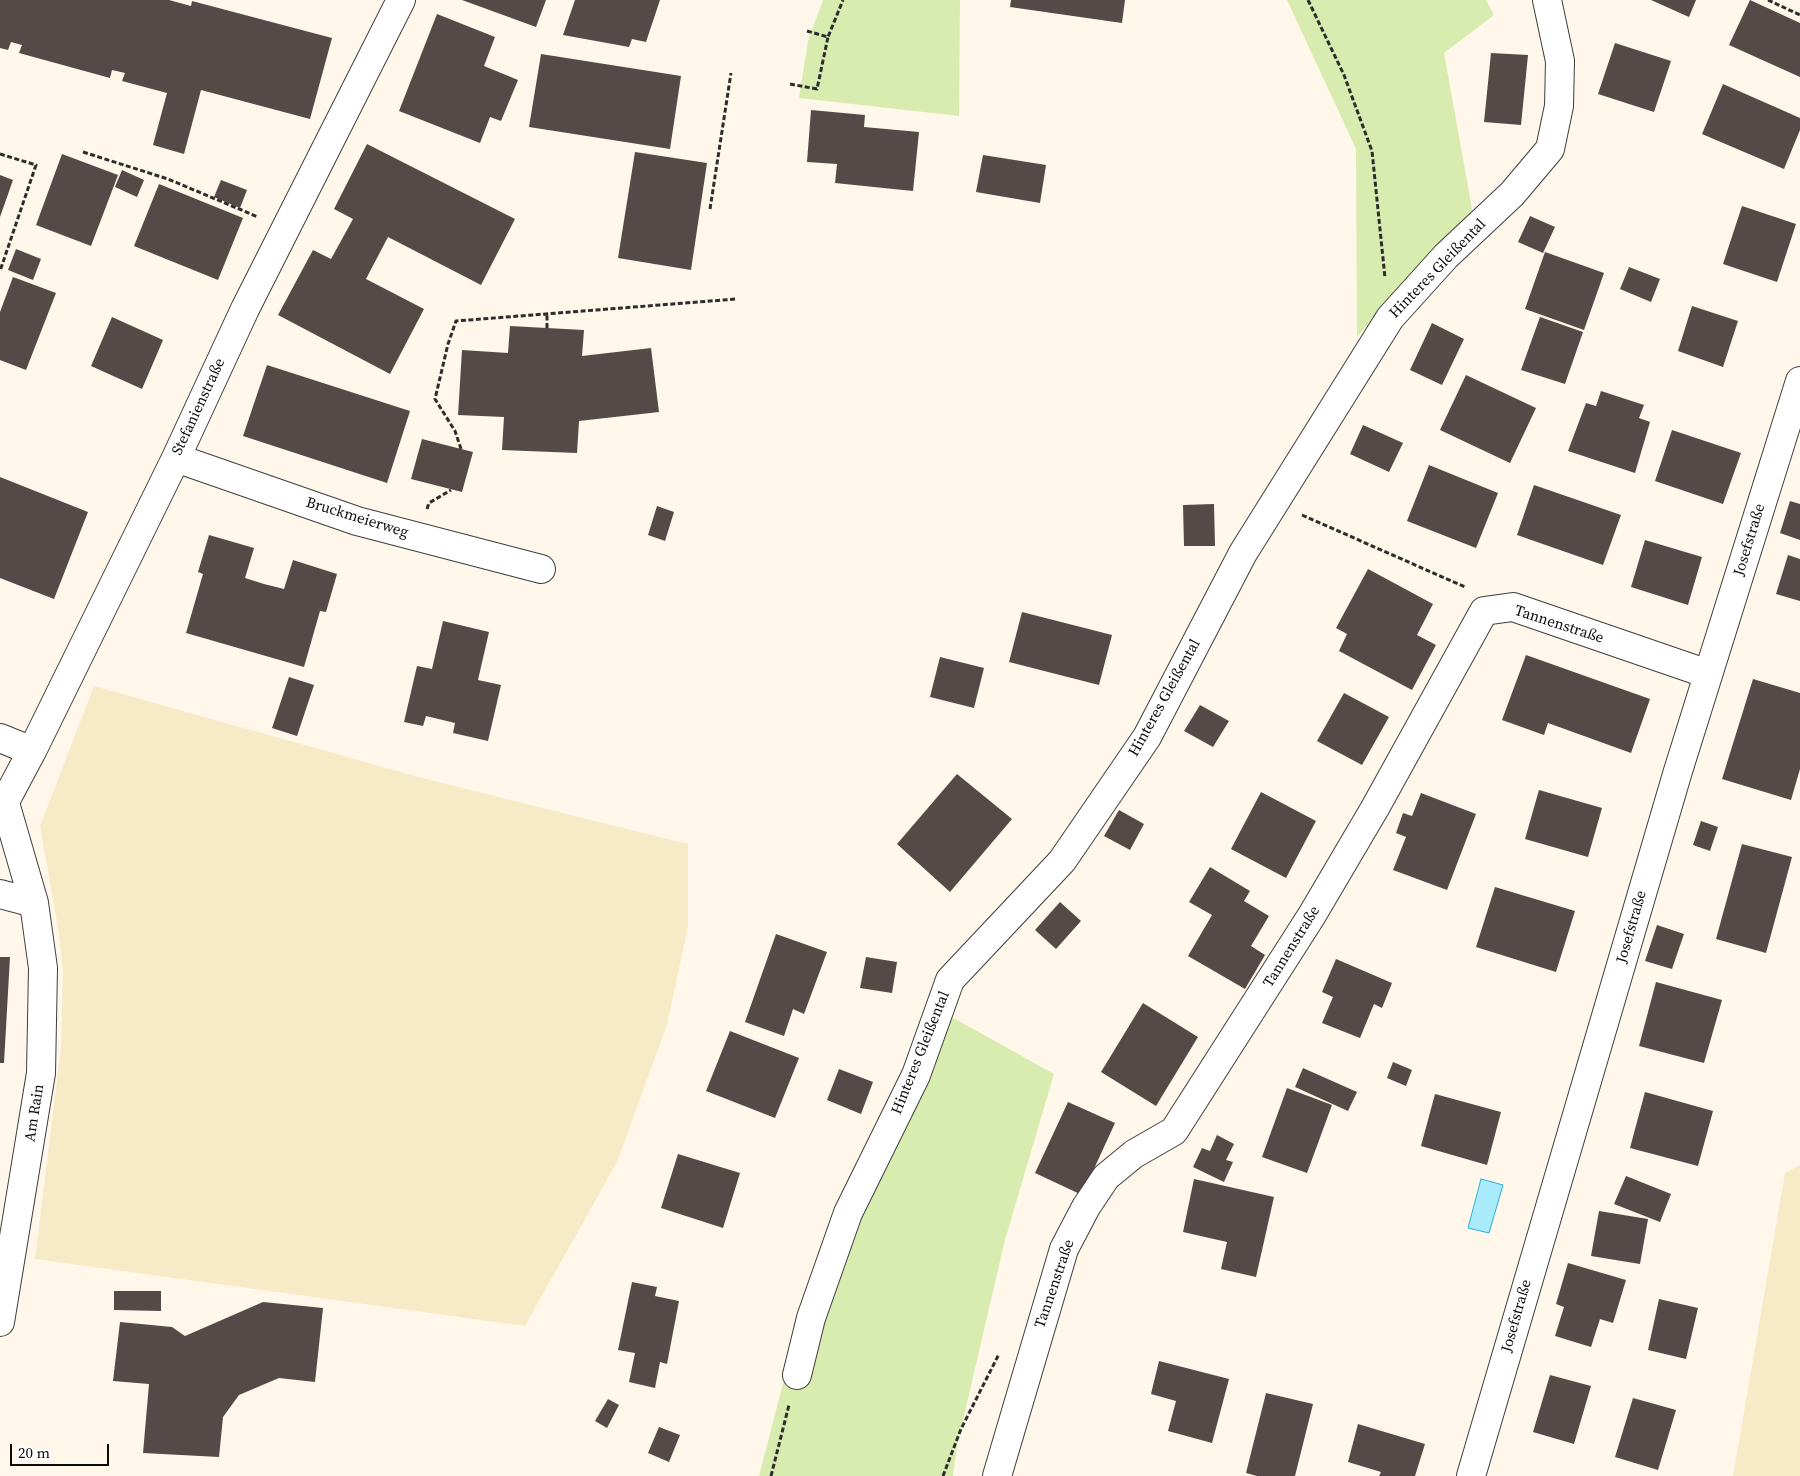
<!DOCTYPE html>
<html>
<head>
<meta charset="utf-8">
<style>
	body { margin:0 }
	#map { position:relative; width:1800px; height:1476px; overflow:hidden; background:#fff7ea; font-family:"Source Serif 4",serif }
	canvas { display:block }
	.scale { position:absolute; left:10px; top:1444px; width:99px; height:22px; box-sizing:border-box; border:2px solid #0b0b0b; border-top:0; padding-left:6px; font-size:15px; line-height:18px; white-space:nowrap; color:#0b0b0b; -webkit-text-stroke:4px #fff; paint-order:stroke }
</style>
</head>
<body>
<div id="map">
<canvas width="1800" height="1476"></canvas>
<div class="scale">20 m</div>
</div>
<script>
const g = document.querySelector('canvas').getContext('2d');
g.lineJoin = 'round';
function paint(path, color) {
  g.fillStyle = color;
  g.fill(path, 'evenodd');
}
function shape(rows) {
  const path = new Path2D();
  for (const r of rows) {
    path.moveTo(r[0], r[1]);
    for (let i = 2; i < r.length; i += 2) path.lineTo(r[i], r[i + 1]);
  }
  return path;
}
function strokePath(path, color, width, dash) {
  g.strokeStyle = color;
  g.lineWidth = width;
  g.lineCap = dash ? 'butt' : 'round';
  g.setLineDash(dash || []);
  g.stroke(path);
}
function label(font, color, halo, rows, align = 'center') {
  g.font = font + ' "Source Serif 4",serif';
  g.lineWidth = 5;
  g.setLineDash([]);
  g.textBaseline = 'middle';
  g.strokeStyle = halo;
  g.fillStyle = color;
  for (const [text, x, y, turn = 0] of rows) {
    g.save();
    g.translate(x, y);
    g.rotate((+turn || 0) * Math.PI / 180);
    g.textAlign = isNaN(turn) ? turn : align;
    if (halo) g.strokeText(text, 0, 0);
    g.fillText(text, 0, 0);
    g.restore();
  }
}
paint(shape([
	[94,686,426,779,688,844,688,927,667,1025,617,1162,525,1326,35,1259,61,1047,63,971,58,928,40,826],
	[1800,1165,1800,1476,1733,1476,1785,1173]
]), '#f7ebc7');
paint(shape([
	[823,0,960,0,959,116,799,98,808,41],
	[1287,0,1486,0,1494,15,1444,53,1473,214,1418,266,1357,337,1356,149],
	[950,1016,1054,1074,1005,1240,957,1446,953,1476,759,1476,786,1372,856,1214]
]), '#d9ecb0');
const water = shape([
	[1481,1179,1503,1185,1489,1233,1468,1228,1481,1179]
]);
paint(water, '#a9eafb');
strokePath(water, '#2aafd8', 1);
paint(shape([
	[0,0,169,0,191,6,192,1,332,38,310,119,201,90,184,154,153,145,167,93,122,81,125,73,112,70,110,78,19,53,22,45,11,42,8,50,0,48],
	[462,0,546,0,536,27],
	[575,0,660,0,646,42,632,39,629,47,563,35],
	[1011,0,1125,0,1122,23,1010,7],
	[1651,0,1696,0,1689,17],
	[1750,0,1800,23,1800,77,1729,45],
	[437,14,495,37,484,66,518,80,501,121,490,117,480,143,399,111],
	[1615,43,1671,61,1654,112,1598,94],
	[1491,53,1528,55,1521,125,1484,122],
	[541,54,681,76,670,149,529,127],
	[1723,84,1800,118,1800,130,1784,169,1702,134],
	[811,110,865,115,864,127,919,132,913,191,835,183,837,164,807,162],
	[367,144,515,219,481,285,388,237,366,279,424,309,390,374,278,315,313,250,331,259,353,219,334,209],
	[635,152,707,163,691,270,618,258],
	[62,154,118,175,91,246,36,225],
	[983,155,1046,165,1040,203,976,192],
	[122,170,144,180,137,197,115,187],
	[0,175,13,180,0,217],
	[221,180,247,190,240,208,214,197],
	[159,184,243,218,218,280,134,246],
	[1742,206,1796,224,1777,282,1723,264],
	[1530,216,1555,227,1543,253,1518,242],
	[16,249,41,259,33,280,8,270],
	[1545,252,1604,273,1584,330,1525,309],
	[1629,267,1660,279,1651,302,1620,289],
	[13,277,56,293,26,370,0,360,0,312],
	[1692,306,1738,321,1723,367,1678,351],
	[112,317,163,340,142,389,91,366],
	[1540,317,1583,332,1565,384,1521,370],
	[1432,323,1464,339,1442,385,1410,370],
	[510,326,584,330,582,356,651,348,659,412,579,421,577,453,502,450,504,417,458,415,462,350,508,353],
	[267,365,410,411,387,483,243,436],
	[1466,375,1536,408,1510,463,1440,430],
	[1601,391,1644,405,1639,418,1650,422,1635,473,1568,451,1586,403,1596,406],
	[1363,425,1403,443,1389,472,1350,454],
	[1672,430,1741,453,1723,504,1655,481],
	[422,439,473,452,462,492,411,479],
	[1429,465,1498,493,1476,548,1407,521],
	[0,477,88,512,54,599,0,578],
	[1534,485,1621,515,1603,565,1517,535],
	[1790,501,1800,504,1800,540,1780,533],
	[1214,504,1215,546,1184,546,1183,505],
	[657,506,674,512,665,541,648,535],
	[209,535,254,548,245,578,264,584,284,589,293,560,337,574,326,612,320,611,304,667,186,633,203,574,198,572],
	[1645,540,1702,557,1688,605,1631,587],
	[1788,555,1800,559,1800,601,1776,594],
	[1368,569,1433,604,1417,635,1436,645,1412,690,1339,651,1347,634,1336,628],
	[1022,612,1112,635,1099,685,1009,662],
	[443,621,489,632,478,680,501,685,488,741,453,733,455,723,426,716,423,726,404,722,417,666,432,669],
	[1526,655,1650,699,1631,753,1548,723,1544,735,1502,720],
	[940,657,984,668,974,708,930,697],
	[289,677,314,685,297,736,272,728],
	[1753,679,1800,693,1800,769,1791,800,1722,779],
	[1344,693,1389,717,1362,765,1317,741],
	[1200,705,1229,721,1213,747,1184,731],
	[957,774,1012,819,950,892,897,844],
	[1539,790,1602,808,1588,857,1525,839],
	[1261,792,1316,821,1286,878,1231,849],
	[1421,793,1476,814,1447,890,1393,870,1406,837,1396,833,1403,813,1412,816],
	[1119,810,1144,824,1130,850,1104,836],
	[1701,821,1718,827,1710,851,1693,845],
	[1742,844,1792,857,1766,953,1716,939],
	[1210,867,1250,891,1244,901,1269,916,1251,946,1265,955,1245,989,1188,956,1212,915,1189,902],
	[1495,887,1575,911,1556,972,1476,947],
	[1060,902,1081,921,1056,949,1035,930],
	[1657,925,1684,934,1672,969,1645,961],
	[776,934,827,952,804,1014,793,1009,784,1036,745,1022],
	[0,957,10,957,4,1063,0,1063],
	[866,957,897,962,892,993,860,988],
	[1336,959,1392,983,1382,1008,1374,1004,1360,1038,1322,1023,1333,997,1322,992],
	[1656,982,1722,1000,1704,1063,1639,1046],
	[1143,1003,1198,1037,1156,1106,1101,1072],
	[730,1031,799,1058,775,1118,706,1091],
	[1393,1062,1412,1070,1406,1086,1387,1078],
	[1303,1068,1357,1092,1348,1111,1295,1087],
	[839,1069,873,1082,861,1114,827,1100],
	[1287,1088,1332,1105,1307,1173,1262,1157],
	[1645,1092,1713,1111,1698,1166,1630,1148],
	[1435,1094,1501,1112,1487,1165,1421,1146],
	[1068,1102,1115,1123,1082,1195,1035,1173],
	[1217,1135,1234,1144,1226,1160,1233,1162,1224,1182,1193,1167,1202,1148,1210,1151],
	[678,1154,740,1173,723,1228,661,1208],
	[1626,1176,1671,1194,1660,1222,1614,1204],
	[1194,1179,1274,1197,1256,1277,1221,1269,1227,1242,1183,1232],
	[1599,1211,1648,1219,1640,1264,1591,1256],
	[1568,1263,1626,1280,1613,1323,1600,1319,1591,1347,1555,1336,1564,1307,1556,1304],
	[632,1282,657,1287,655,1296,679,1301,667,1364,660,1362,655,1388,629,1382,635,1353,618,1350],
	[114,1291,161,1291,161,1311,114,1310],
	[1659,1299,1698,1308,1686,1359,1648,1350],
	[263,1302,323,1308,315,1382,279,1378,239,1395,223,1417,219,1457,143,1453,149,1384,113,1381,120,1322,172,1327,185,1336],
	[1159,1361,1229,1379,1212,1443,1168,1431,1176,1401,1151,1394],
	[1550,1375,1591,1386,1574,1444,1533,1432],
	[1266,1393,1313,1404,1295,1476,1257,1476,1246,1473],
	[1633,1398,1676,1410,1658,1470,1615,1457],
	[608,1399,619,1405,607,1428,595,1421],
	[1358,1424,1425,1444,1415,1476,1379,1476,1381,1472,1348,1462],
	[659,1427,680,1435,669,1462,648,1453]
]), '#554a47');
const minor = shape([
	[176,458,357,521,541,569],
	[0,738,32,751],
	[0,811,32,751,176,458,245,309,401,0],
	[0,894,34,903],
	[0,1322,41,1073,43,968,34,903,5,803],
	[797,1375,811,1318,848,1213,916,1075,950,980,1062,861,1147,737,1243,553,1390,318,1446,256,1512,194,1550,149,1559,106,1560,61,1547,0],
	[997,1476,1064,1249,1086,1207,1106,1177,1134,1154,1174,1131,1312,915,1375,808,1484,611,1513,607,1708,674],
	[1471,1476,1678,771,1800,381]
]);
strokePath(minor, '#3e3e3e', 30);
strokePath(shape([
	[1308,0,1344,75,1372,151,1385,278],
	[1768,0,1800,15],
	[807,31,828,37,843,0],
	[790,84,817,89,828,37],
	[83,152,168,179,258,217],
	[0,154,36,165,0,271],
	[710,209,731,73],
	[547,328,547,315],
	[461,449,455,431,435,399,448,344,456,321,736,299],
	[427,509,429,503,451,490],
	[1302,515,1465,587],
	[771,1476,789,1405],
	[943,1476,961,1429,999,1354]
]), '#2d2d2d', 3, [5, 2.5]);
strokePath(minor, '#fff', 28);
label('15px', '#0b0b0b', '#fff', [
	["Hinteres Gleißental",1438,269,-46],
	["Stefanienstraße",199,407,-65],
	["Bruckmeierweg",357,518,17],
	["Josefstraße",1750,540,-73],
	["Tannenstraße",1559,625,18],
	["Hinteres Gleißental",1165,698,-61],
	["Josefstraße",1632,927,-74],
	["Tannenstraße",1292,947,-58],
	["Hinteres Gleißental",921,1053,-68],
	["Am Rain",35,1113,-81],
	["Tannenstraße",1055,1284,-71],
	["Josefstraße",1517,1316,-74]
]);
</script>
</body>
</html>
